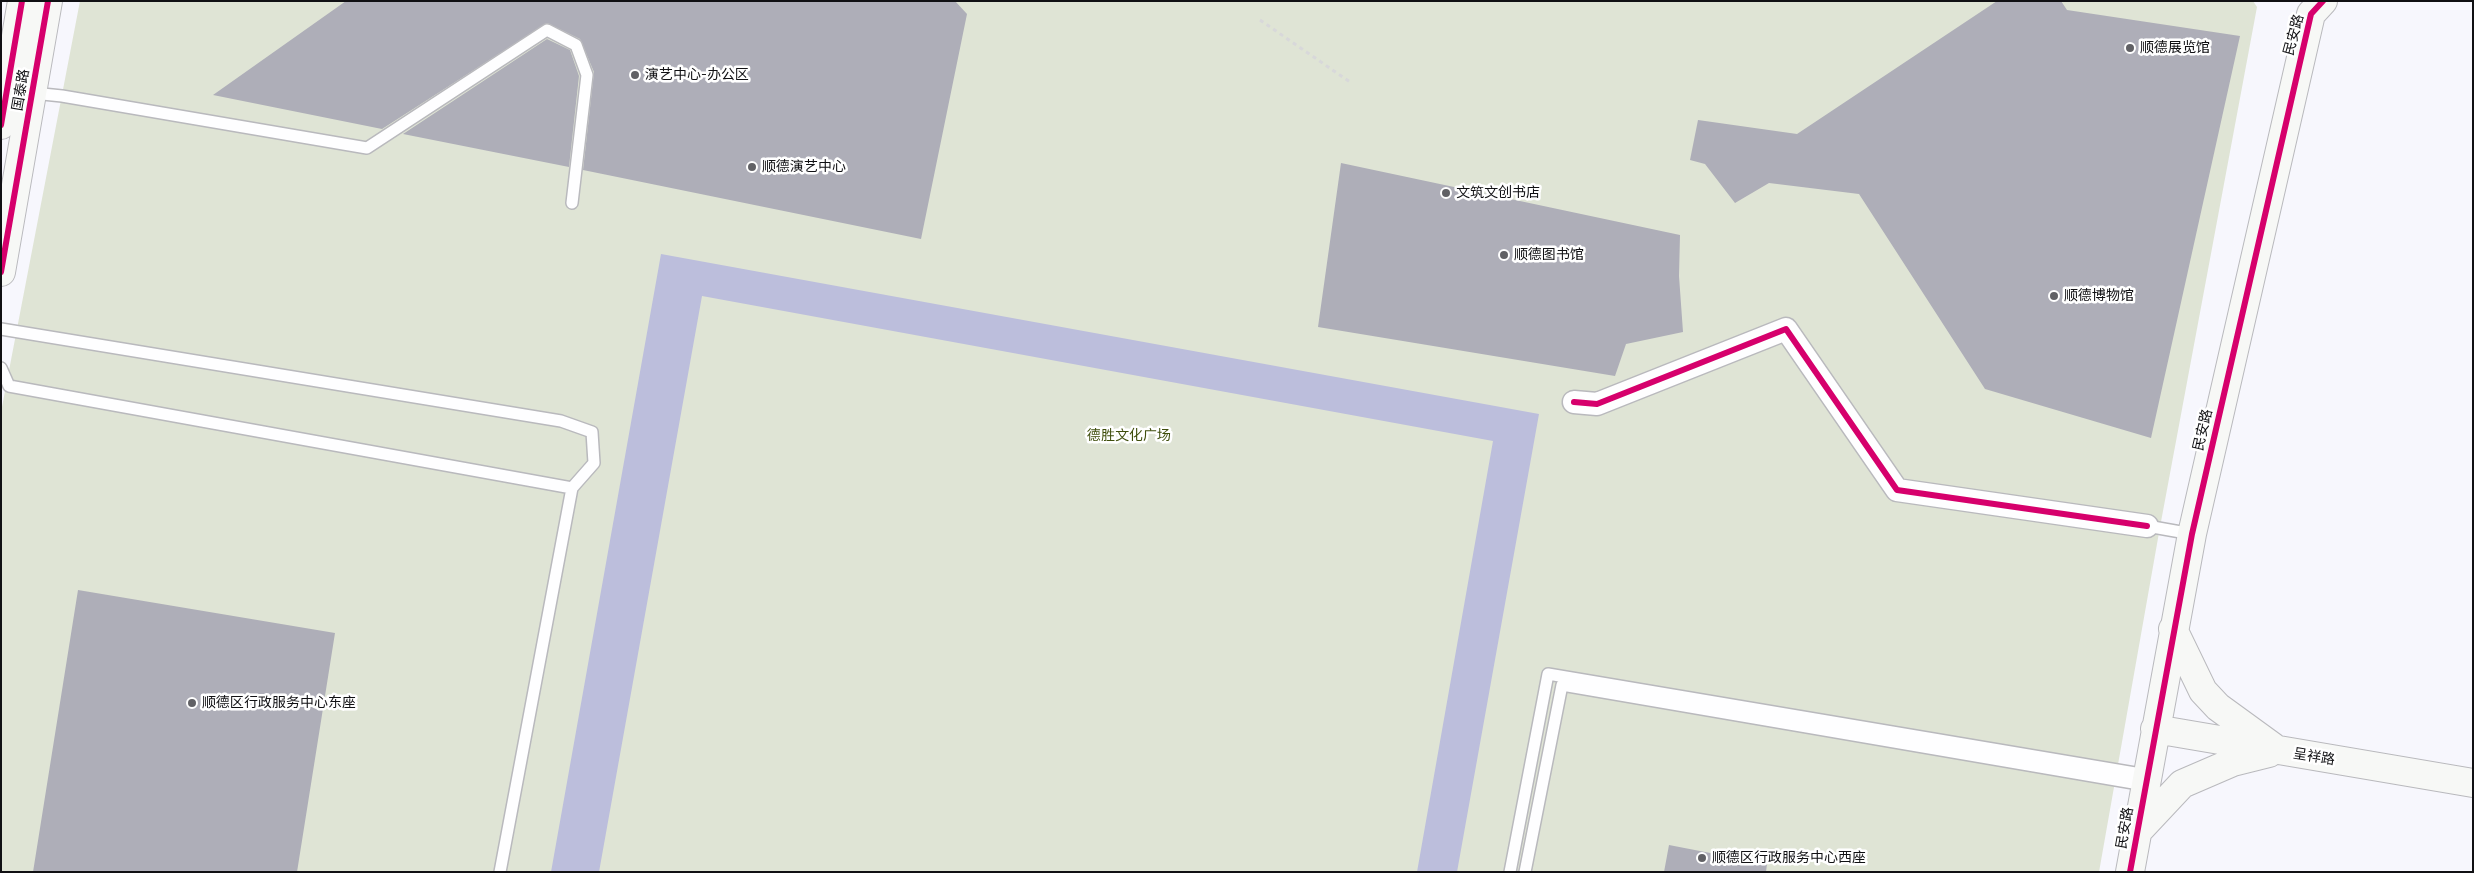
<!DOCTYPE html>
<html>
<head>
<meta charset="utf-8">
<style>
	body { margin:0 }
	#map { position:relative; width:2474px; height:873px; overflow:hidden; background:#f7f7fd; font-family:Raleway,sans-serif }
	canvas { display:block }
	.frame { position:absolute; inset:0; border:2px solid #101013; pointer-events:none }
</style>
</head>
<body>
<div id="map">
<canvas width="2474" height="873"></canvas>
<div class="frame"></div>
</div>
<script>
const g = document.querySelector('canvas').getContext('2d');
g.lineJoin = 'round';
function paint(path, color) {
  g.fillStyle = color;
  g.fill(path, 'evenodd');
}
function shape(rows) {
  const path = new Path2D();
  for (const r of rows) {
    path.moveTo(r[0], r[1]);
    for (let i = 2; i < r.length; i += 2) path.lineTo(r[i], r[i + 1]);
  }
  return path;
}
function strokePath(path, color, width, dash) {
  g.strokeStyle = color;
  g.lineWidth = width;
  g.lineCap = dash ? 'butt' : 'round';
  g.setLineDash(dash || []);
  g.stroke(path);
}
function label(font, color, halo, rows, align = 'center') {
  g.font = font + ' Raleway,"Noto Sans SC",sans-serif';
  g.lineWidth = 5;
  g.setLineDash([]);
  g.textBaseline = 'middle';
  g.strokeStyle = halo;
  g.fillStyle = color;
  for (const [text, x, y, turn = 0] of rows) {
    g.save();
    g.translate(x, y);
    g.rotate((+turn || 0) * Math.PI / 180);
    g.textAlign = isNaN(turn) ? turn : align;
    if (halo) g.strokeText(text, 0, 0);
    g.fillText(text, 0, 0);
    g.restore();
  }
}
paint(shape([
	[80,1,2253,1,2257,7,2160,527,2099,872,1,872,1,412]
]), '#dfe4d5');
paint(shape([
	[661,254,1539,414,1457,872,1417,872,1493,441,702,296,599,872,551,872]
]), '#bcbedc');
paint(shape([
	[346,1,955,1,967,14,921,239,583,170,594,72,580,39,547,23,382,129,213,95],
	[1997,1,2061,1,2067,10,2240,36,2151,438,1985,389,1859,194,1769,183,1735,203,1705,164,1690,160,1698,120,1797,134],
	[547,39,570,50,579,76,569,167,403,134],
	[1341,163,1680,235,1679,276,1683,332,1626,344,1615,376,1318,327],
	[78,590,335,633,297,872,33,872],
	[1669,845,1767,864,1766,872,1664,872]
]), '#aeaeb8');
const lane = shape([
	[33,93,62,96,367,148,547,30,576,45,587,75,572,203],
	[1,329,561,421,592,432,594,463,572,488,500,872],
	[1,368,9,386,572,488],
	[2147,526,2192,534],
	[1510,872,1548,674,2147,775],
	[1525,872,1562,685,2145,785]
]);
const street = shape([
	[1574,402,1597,404,1786,329,1897,490,2147,526]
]);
const secondary = shape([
	[1,125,22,1],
	[1,272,48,1],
	[2173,629,2203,691,2218,707,2273,747],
	[2155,729,2473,783],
	[2137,832,2182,784,2233,762,2269,753],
	[2130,872,2192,534,2311,14,2323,1]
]);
strokePath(lane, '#b9b9bd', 14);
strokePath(street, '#b9b9bd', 25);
strokePath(secondary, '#b9b9bd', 30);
strokePath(shape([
	[1260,20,1350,82]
]), '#d8d8da', 3, [4, 4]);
strokePath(lane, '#fefeff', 11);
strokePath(street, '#fefeff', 22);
strokePath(secondary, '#f7f8f6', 28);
strokePath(shape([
	[1,125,22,1],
	[1,272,48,1],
	[1574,402,1597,404,1786,329,1897,490,2147,526],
	[2130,872,2192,534,2311,14,2323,1]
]), '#d6006c', 6);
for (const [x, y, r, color] of [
	[2130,48,5,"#616165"],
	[635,75,5,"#616165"],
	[752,167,5,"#616165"],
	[1446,193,5,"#616165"],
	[1504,255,5,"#616165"],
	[2054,296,5,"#616165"],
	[192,703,5,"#616165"],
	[1702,858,5,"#616165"]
]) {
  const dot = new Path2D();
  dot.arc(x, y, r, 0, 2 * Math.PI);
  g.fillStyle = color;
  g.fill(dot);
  strokePath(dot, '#fff', 2);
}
label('14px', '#101013', '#fff', [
	["民安路",2294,35,-75],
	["国泰路",21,90,-80],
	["民安路",2203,430,-77],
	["呈祥路",2314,757,9],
	["民安路",2125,828,-80]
]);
label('14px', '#101013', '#fff', [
	["顺德展览馆",2140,48],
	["演艺中心-办公区",645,75],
	["顺德演艺中心",762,167],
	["文筑文创书店",1456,193],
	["顺德图书馆",1514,255],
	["顺德博物馆",2064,296],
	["顺德区行政服务中心东座",202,703],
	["顺德区行政服务中心西座",1712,858]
], 'left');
label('14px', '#3e4d0b', '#fff', [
	["德胜文化广场",1129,436]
]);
</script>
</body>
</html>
